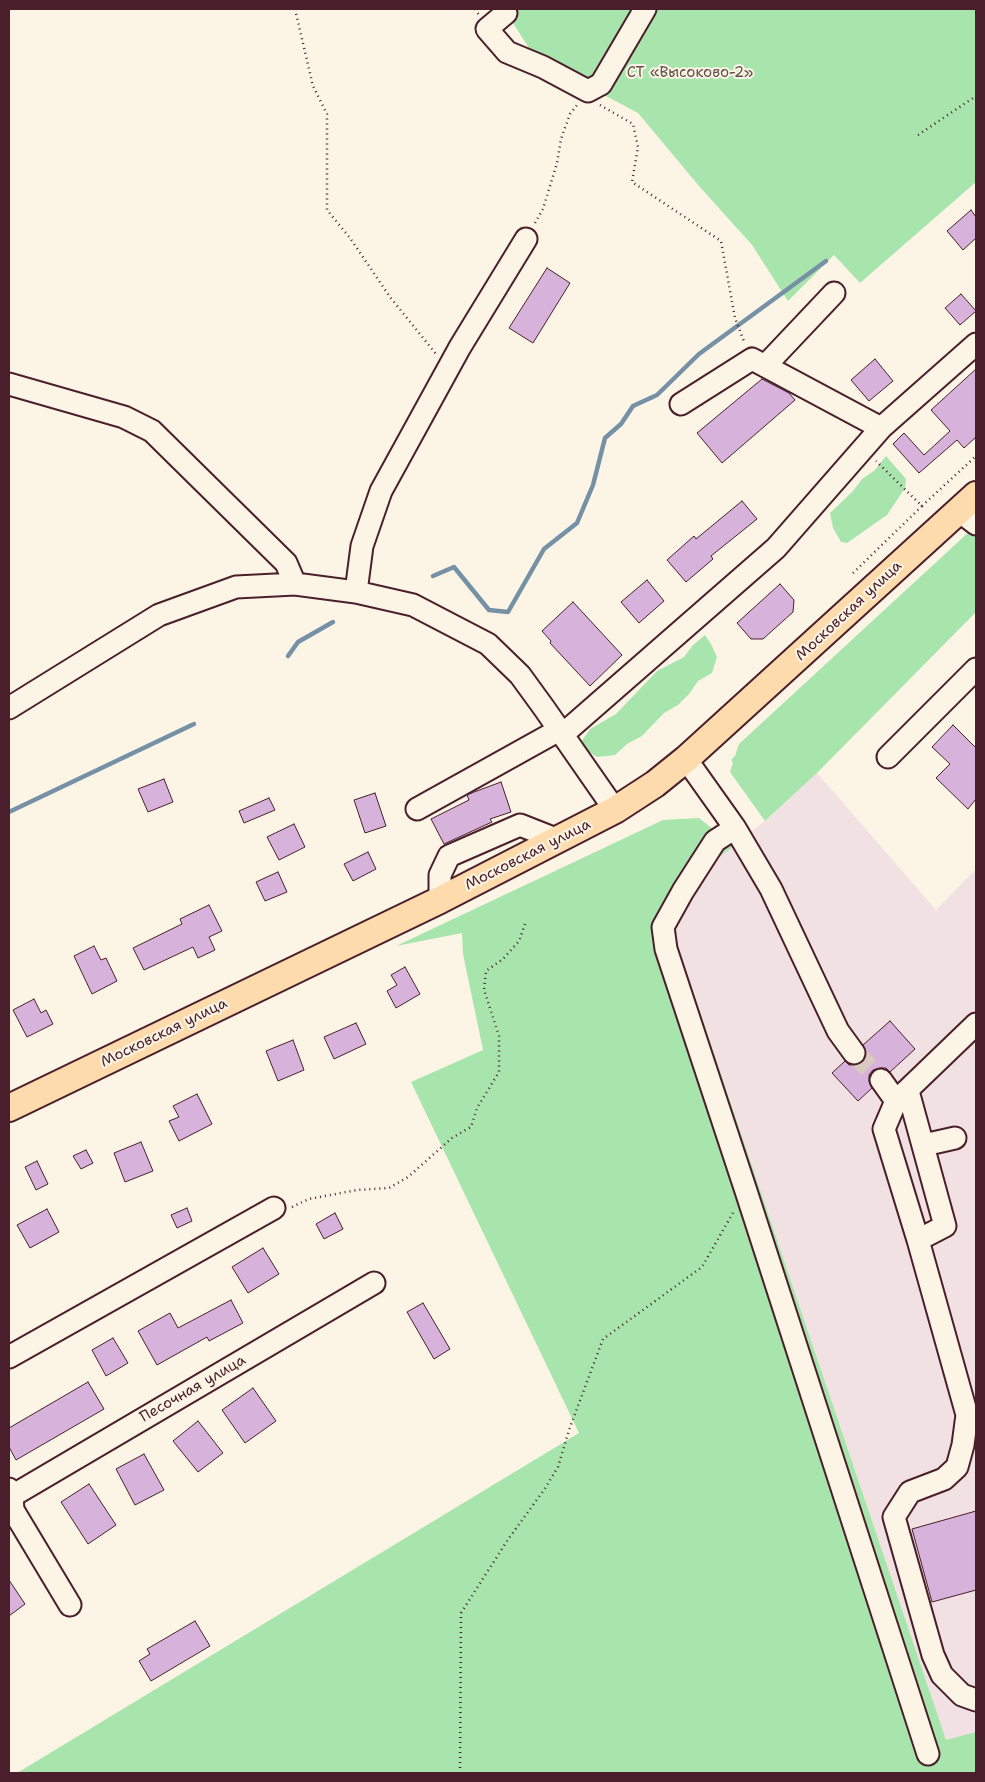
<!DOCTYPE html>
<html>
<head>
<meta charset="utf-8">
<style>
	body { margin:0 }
	#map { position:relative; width:985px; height:1782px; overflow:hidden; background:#fcf5e5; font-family:"Shantell Sans",sans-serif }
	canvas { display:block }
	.frame { position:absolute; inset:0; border:10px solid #4a1f2b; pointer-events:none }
</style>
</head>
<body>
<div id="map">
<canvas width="985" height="1782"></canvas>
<div class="frame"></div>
</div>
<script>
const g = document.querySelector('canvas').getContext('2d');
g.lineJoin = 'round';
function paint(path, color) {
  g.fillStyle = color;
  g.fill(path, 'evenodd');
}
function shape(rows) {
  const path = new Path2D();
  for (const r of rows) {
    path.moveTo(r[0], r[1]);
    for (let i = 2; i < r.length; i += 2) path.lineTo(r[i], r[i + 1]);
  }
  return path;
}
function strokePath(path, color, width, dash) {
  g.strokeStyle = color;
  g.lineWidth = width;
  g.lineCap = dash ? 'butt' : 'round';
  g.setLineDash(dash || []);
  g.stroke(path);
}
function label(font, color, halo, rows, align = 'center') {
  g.font = font + ' "Shantell Sans",sans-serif';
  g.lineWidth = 4;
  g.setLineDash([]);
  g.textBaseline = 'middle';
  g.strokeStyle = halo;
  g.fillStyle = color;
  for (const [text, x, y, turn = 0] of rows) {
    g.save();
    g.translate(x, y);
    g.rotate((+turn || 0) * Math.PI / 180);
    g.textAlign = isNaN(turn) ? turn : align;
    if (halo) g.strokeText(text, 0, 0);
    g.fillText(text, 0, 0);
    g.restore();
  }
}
paint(shape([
	[817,773,936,910,976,869,976,1732,946,1741,672,928,711,863,770,817]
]), '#f1e1e2');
paint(shape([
	[504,9,976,9,976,182,860,283,834,255,788,301,752,245,699,186,638,113,536,59],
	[886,456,906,479,905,488,887,515,847,543,841,542,833,528,830,513,853,491,862,479,875,470],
	[971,530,976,535,976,612,817,773,765,821,730,772,733,763,731,760,735,756,739,744],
	[705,635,711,644,717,657,712,673,698,681,689,694,678,705,664,713,642,736,627,744,615,755,597,757,589,752,581,742,590,729,616,714,657,671,684,657,693,645],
	[699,818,734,846,711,863,672,929,946,1740,976,1732,976,1773,17,1773,579,1433,411,1082,483,1050,463,954,462,933,396,946,663,820]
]), '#a8e5ac');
strokePath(shape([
	[433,576,454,567,489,610,508,612,544,549,577,523,593,485,605,438,621,424,633,406,657,395,699,354,826,261],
	[288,656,298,642,333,622],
	[9,812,194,724]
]), '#7691a5', 4.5);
const building = shape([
	[971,210,976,217,976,238,963,250,947,231,971,210],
	[547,268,570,283,533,343,509,328,547,268],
	[961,294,976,311,960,325,945,308,961,294],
	[875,359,893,381,869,401,851,380,875,359],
	[976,369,976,437,964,448,957,440,919,473,893,444,904,433,924,455,950,431,931,410,976,369],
	[762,379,789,393,795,400,722,463,697,433,762,379],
	[742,501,757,519,711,556,713,559,686,582,667,560,694,536,696,539,742,501],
	[647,580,664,601,639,623,621,602,647,580],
	[780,584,794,600,793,612,763,639,751,639,737,623,780,584],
	[573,602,622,655,590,686,550,643,551,641,542,631,573,602],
	[953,725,976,748,976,799,968,809,936,778,950,764,932,747,953,725],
	[164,779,173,802,148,812,138,789,164,779],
	[501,782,511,812,490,819,492,822,444,844,431,819,469,800,467,795,474,792,501,782],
	[375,793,386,826,365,833,354,800,375,793],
	[269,798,275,810,244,823,239,811,269,798],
	[294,824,305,847,279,860,267,837,294,824],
	[368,852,376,869,353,881,344,864,368,852],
	[278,872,287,892,265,901,256,882,278,872],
	[209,905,222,931,209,937,215,950,198,958,193,947,144,970,133,948,182,924,180,919,209,905],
	[94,946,101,960,106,958,117,981,92,994,74,956,94,946],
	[405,967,420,994,396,1008,387,991,397,985,391,975,405,967],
	[34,999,41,1013,46,1010,53,1024,27,1037,13,1010,34,999],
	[890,1021,915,1049,890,1072,886,1068,880,1068,873,1070,869,1075,869,1081,872,1088,858,1101,832,1073,845,1061,849,1065,855,1065,862,1063,866,1058,866,1052,863,1045,890,1021],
	[356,1023,366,1044,334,1059,324,1037,356,1023],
	[293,1040,304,1070,278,1081,266,1051,293,1040],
	[197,1094,212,1124,179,1141,169,1121,179,1117,173,1106,197,1094],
	[141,1142,153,1171,125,1182,114,1153,141,1142],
	[86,1150,93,1163,81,1169,73,1156,86,1150],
	[37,1161,48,1184,36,1190,25,1167,37,1161],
	[187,1208,192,1221,177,1228,171,1215,187,1208],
	[47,1209,59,1232,30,1248,17,1225,47,1209],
	[335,1213,343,1229,324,1239,316,1224,335,1213],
	[263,1248,279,1274,248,1293,232,1267,263,1248],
	[231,1300,243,1323,209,1341,207,1337,157,1365,138,1331,170,1313,178,1328,231,1300],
	[423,1303,450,1349,434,1359,407,1312,423,1303],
	[113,1338,128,1363,106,1376,92,1350,113,1338],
	[88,1382,104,1409,16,1460,9,1447,9,1428,88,1382],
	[253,1388,276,1421,245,1443,222,1410,253,1388],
	[198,1421,223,1453,198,1472,173,1441,198,1421],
	[144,1454,164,1490,135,1505,116,1469,144,1454],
	[89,1484,116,1525,88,1544,61,1502,89,1484],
	[976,1511,976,1590,932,1602,912,1529,976,1511],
	[9,1580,25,1604,9,1616,9,1580],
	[195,1621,210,1646,151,1681,139,1661,150,1654,147,1649,195,1621]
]);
paint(building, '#d7b2db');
strokePath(building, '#4a1f2b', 1);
strokePath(shape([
	[854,1053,881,1080]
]), '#d8cac0', 21, [21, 11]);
const minor = shape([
	[506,13,487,29,507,52,543,67,588,91,601,84,645,9],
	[765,366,834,293],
	[9,384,124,417,152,431,286,563,295,584],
	[681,404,752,359,881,428],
	[959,511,976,524],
	[356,592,362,546,381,491,460,347,526,239],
	[9,708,159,615,236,587,295,584,356,592,413,605,488,644,520,675,544,708,615,810],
	[562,735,776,548,881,428,976,344],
	[888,757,976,669],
	[686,759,735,828,771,889,838,1031,854,1053],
	[417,809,559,730],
	[735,828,715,841,683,891,663,927,666,949,746,1191,928,1754],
	[440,900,440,875,449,856,520,825,558,840],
	[881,1080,896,1101,884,1129,918,1240,967,1415,963,1445,957,1467,944,1479,910,1492,894,1517,933,1655,942,1675,962,1695,976,1700],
	[908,1091,945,1226,918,1240],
	[897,1100,976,1024],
	[924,1145,955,1138],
	[9,1357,274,1208],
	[9,1489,12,1496,13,1510,70,1605],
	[12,1496,374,1283]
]);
const major = shape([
	[9,1108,440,900,615,810,655,784,686,759,976,495]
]);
strokePath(minor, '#4a1f2b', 25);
strokePath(major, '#4a1f2b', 30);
strokePath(shape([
	[295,9,313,86,327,114,327,210,350,238,390,297,436,354],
	[475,9,479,15],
	[600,105,633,124,638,147,632,182,721,241,735,318,745,344],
	[918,135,976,96],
	[535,223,543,209,557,163,561,139,570,114,577,105],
	[922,506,976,456],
	[853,573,922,506,876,461],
	[292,1207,309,1199,357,1190,389,1188,408,1177,452,1138,471,1127,477,1108,499,1072,499,1036,484,990,486,971,503,959,519,941,525,924],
	[460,1773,461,1613,509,1538,544,1490,558,1467,569,1430,603,1339,702,1267,734,1211]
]), '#4a1f2b', 2.5, [1, 4]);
strokePath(minor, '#fcf5e5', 21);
strokePath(major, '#fedbac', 26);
label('15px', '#62504b', '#fcf5e5', [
	["СТ «Высоково-2»",690,73]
]);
label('15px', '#4a1f2b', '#fcf5e5', [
	["Московская улица",849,611,-43],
	["Московская улица",528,855,-27],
	["Московская улица",164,1033,-26],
	["Песочная улица",193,1389,-30]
]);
</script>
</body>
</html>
